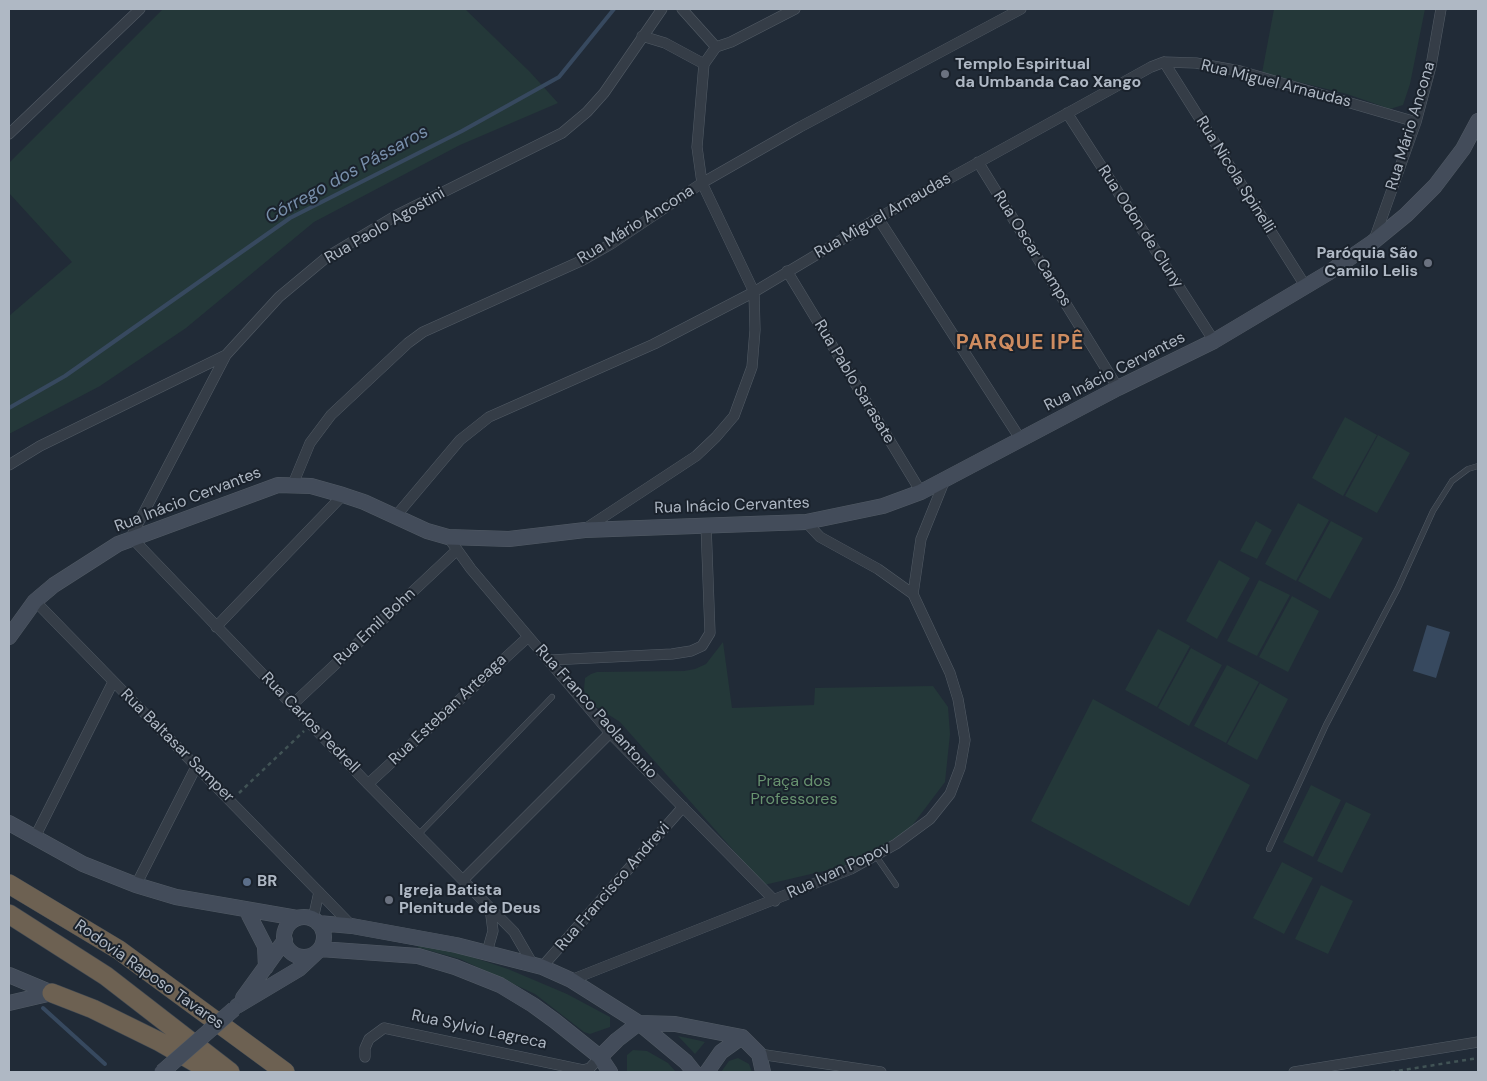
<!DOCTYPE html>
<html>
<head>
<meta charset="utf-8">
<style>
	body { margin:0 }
	#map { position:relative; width:1487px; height:1081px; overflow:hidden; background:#212b37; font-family:"DM Sans",sans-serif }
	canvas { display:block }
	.frame { position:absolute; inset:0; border:10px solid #afb8c4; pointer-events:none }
</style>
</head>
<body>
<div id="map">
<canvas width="1487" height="1081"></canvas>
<div class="frame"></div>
</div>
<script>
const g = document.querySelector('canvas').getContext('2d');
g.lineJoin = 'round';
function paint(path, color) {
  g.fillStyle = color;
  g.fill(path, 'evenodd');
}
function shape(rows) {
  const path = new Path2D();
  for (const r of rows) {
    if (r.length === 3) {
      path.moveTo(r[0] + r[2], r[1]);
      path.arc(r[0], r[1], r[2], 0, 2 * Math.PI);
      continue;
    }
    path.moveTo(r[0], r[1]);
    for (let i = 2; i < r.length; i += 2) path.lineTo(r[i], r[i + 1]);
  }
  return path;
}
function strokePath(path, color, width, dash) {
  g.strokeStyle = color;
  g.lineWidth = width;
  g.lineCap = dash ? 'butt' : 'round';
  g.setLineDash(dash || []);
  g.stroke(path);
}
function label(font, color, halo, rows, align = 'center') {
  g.font = font + ' "DM Sans",sans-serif';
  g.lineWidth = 4;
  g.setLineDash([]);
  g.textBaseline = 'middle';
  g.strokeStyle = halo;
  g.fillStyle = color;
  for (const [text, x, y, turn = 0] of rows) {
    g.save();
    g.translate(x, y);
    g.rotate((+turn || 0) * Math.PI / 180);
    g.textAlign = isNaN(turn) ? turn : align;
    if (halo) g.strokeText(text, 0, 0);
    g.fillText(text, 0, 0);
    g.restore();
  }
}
paint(shape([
	[163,9,465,9,530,72,558,103,460,145,314,222,186,328,100,386,9,434,9,316,72,262,9,193,9,163],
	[1274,9,1425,9,1410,84,1403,105,1390,109,1347,94,1262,73],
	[1345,417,1377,435,1343,496,1312,478],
	[1378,435,1410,453,1377,513,1345,496],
	[1298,503,1329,520,1296,581,1265,564],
	[1256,521,1272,530,1257,559,1240,551],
	[1331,521,1363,538,1330,599,1298,581],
	[1219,560,1250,578,1217,639,1186,621],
	[1259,580,1290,595,1257,656,1227,641],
	[1292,596,1319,611,1288,672,1259,657],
	[1158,629,1190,646,1157,707,1125,690],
	[723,642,732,708,814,705,815,688,933,686,948,707,950,734,945,782,905,835,841,867,764,885,620,722,587,701,584,689,585,678,591,674,597,672,684,671,695,669,706,664],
	[1191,648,1222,665,1189,726,1158,708],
	[1227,665,1259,682,1226,743,1194,726],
	[1260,683,1288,699,1257,760,1227,744],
	[1093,699,1250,785,1189,906,1031,821],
	[1311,785,1341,800,1313,857,1283,842],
	[1346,802,1371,814,1342,873,1317,861],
	[1282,862,1313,878,1284,934,1253,918],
	[1321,885,1353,901,1328,954,1295,939],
	[419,945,460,953,508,969,567,994,610,1017,610,1027,590,1034,584,1032,535,994,460,959,417,947],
	[678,1036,697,1040,705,1042,695,1054],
	[633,1050,647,1051,668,1063,676,1072,627,1072,627,1055],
	[738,1058,749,1064,752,1072,721,1072,729,1061]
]), '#243839');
paint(shape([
	[1427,625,1450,632,1436,678,1413,671]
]), '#37495f');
strokePath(shape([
	[9,408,65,376,290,218,462,131,559,77,614,9],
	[43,1008,105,1064]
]), '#37495f', 4);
const lane = shape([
	[418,835,552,697],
	[1269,849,1326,725,1398,588,1433,511,1452,481,1468,469,1478,466],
	[876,856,896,885]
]);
const street = shape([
	[682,9,716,47],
	[642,36,665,43,704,64],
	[716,47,731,42,795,9],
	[1164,62,1306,287],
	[1067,113,1214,341],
	[9,134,140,9],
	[978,162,1118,388],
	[878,218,1021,440],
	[1374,240,1416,122,1431,66,1441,9],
	[787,271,921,492],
	[226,355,131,537,368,784,514,932,532,963],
	[9,465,40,446,226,355,279,297,327,257,397,215,562,133,587,112,604,93,662,9],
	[293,484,310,443,331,415,408,343,423,332,583,260,611,244,702,183,800,127,1021,9],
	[395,517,460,440,489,417,654,344,754,292,878,218,1151,67,1164,62,1196,63,1240,71,1416,122],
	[806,522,820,537,878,569,913,594],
	[585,529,696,456,716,437,734,416,752,367,755,330,754,292,702,183,697,147,704,64,716,47],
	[448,537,471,569,610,733,775,901],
	[35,601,352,926],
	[216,627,343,495],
	[550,660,672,654,691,651,702,646,710,633,706,524],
	[293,704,457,550],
	[368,784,528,637],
	[34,839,113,682],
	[463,880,610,733],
	[136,885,196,767],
	[313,919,319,892],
	[487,952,493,931,490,908],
	[542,967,683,807],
	[571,980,851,869,896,844,930,819,950,794,960,768,965,740,958,699,950,673,913,594,921,539,944,482],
	[759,1054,881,1072],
	[365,1057,365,1048,369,1039,384,1028,583,1070,590,1068,600,1057],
	[1294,1072,1478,1042]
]);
const secondary = shape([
	[9,637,35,601,54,585,118,544,278,485,311,486,343,495,364,502,427,531,448,537,509,539,585,530,806,522,883,506,921,492,1118,388,1214,341,1328,273,1373,242,1406,215,1435,186,1463,149,1478,121],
	[9,823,83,864,136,885,176,897,297,918],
	[249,915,265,946,266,967],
	[304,937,20],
	[318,923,352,926,456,945,542,967,571,980,639,1023,686,1062,694,1072],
	[320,949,418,956,455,967,500,985,533,1005,555,1021,600,1057,610,1072],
	[9,975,52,993],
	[243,998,285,940],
	[9,1003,52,993],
	[237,1006,299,969,315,954],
	[639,1023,675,1024,742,1037,759,1054,763,1072],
	[600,1057,617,1040,639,1023],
	[707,1072,721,1052,742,1037]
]);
const highway = shape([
	[9,884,119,950,285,1072],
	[9,914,106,976,230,1072],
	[52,993,93,1009,160,1042,212,1072]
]);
strokePath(lane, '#525b65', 6);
strokePath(street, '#525b65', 11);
strokePath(secondary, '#525b65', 16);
strokePath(highway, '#3f4852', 20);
strokePath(shape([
	[239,793,304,731],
	[1391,1072,1478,1058]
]), '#415355', 2.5, [4, 4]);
strokePath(lane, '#353d47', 5);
strokePath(street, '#353d47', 10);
strokePath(secondary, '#434c5a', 15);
strokePath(highway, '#6d6152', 19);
const secondaryBridge = shape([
	[162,1072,234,1009]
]);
strokePath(secondaryBridge, '#525b65', 16, []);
strokePath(secondaryBridge, '#434c5a', 15);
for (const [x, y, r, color] of [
	[945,74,5,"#6b7280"],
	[1428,263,5,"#6b7280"],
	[247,882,5,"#5c6f8a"],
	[389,900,5,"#6b7280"]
]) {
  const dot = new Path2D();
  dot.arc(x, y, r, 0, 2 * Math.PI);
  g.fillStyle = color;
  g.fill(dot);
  strokePath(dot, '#1a222c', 2);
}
label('bold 16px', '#afb8c4', '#1a222c', [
	["Templo Espiritual",955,65],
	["da Umbanda Cao Xango",955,83],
	["Paróquia São",1418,254,"right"],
	["Camilo Lelis",1418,272,"right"],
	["BR",257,882],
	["Igreja Batista",399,891],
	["Plenitude de Deus",399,909]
], 'left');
label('16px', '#afb8c4', '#1a222c', [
	["Rua Miguel Arnaudas",1276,84,14],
	["Rua Mário Ancona",1411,126,-73],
	["Rua Nicola Spinelli",1235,175,58],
	["Rua Miguel Arnaudas",883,216,-30],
	["Rua Mário Ancona",636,225,-32],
	["Rua Paolo Agostini",385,226,-30],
	["Rua Odon de Cluny",1140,227,57],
	["Rua Oscar Camps",1032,249,58],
	["Rua Inácio Cervantes",1115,372,-27],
	["Rua Pablo Sarasate",854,382,59],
	["Rua Inácio Cervantes",188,500,-21],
	["Rua Inácio Cervantes",732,506,-2],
	["Rua Emil Bohn",375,627,-43],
	["Rua Esteban Arteaga",448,710,-43],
	["Rua Franco Paolantonio",596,712,48],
	["Rua Carlos Pedrell",310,723,46],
	["Rua Baltasar Samper",177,746,45],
	["Rua Ivan Popov",839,871,-25],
	["Rua Francisco Andrevi",613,887,-49],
	["Rodovia Raposo Tavares",149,975,35],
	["Rua Sylvio Lagreca",479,1030,12]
]);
label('16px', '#689370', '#1a222c', [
	["Praça dos",794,782],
	["Professores",794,800]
]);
label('italic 18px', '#788fab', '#1a222c', [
	["Córrego dos Pássaros",347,175,-29]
]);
g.letterSpacing = '1px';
label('bold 21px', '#ce8c60', '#1a222c', [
	["PARQUE IPÊ",1020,343]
]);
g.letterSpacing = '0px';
</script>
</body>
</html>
